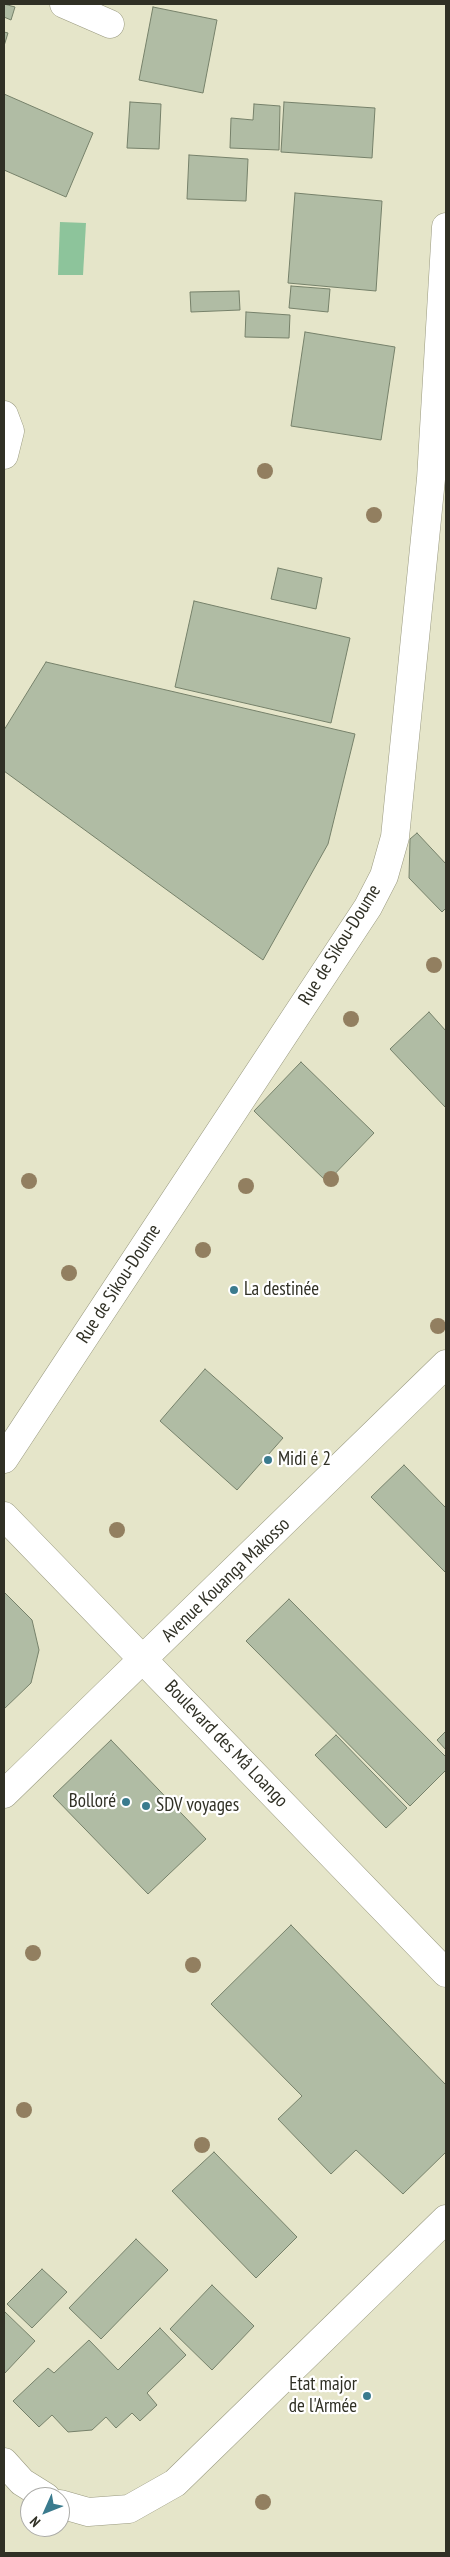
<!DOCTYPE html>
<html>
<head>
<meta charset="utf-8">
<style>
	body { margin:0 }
	#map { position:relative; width:450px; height:2557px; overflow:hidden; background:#e5e5c9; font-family:"PT Sans Narrow",sans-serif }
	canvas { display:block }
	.frame { position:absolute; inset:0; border:5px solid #303025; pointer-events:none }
	.north { position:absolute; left:20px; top:2487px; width:50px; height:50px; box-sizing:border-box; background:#fff; border:1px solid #acaca8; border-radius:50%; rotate:226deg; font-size:14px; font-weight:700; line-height:20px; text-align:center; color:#303025 }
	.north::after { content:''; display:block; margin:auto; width:18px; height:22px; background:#3a7b8e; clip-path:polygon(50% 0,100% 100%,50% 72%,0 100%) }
</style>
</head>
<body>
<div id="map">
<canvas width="450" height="2557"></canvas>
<div class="frame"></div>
<div class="north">N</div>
</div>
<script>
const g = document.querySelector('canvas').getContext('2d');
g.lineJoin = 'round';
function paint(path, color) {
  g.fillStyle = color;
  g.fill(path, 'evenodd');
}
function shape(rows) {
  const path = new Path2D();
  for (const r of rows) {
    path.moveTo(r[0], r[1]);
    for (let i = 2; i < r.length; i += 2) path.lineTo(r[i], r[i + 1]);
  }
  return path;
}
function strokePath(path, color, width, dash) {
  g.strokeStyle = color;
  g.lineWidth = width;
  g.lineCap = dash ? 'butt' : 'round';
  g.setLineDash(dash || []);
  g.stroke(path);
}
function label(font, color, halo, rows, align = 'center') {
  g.font = font + ' "PT Sans Narrow",sans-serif';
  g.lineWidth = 4.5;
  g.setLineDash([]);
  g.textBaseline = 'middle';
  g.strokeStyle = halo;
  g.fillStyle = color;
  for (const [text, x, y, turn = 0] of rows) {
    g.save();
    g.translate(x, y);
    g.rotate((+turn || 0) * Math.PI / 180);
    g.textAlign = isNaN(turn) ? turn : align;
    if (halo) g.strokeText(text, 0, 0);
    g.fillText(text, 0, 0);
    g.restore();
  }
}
paint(shape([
	[60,222,86,223,83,275,58,275]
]), '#8dc49b');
const building = shape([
	[4,4,15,7,11,20,4,17,4,4],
	[153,7,217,20,203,93,139,80,153,7],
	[4,32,8,33,4,46,4,32],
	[4,94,93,133,66,197,4,170,4,94],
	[130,102,161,104,159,149,127,148,130,102],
	[284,102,375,108,372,158,281,152,284,102],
	[254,104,280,106,279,150,230,148,231,118,253,120,254,104],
	[189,155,248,159,246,201,187,199,189,155],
	[295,193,382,201,376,291,288,283,295,193],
	[291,286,330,289,328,312,289,308,291,286],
	[239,291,240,310,191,312,190,292,239,291],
	[246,312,290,315,289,338,245,337,246,312],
	[305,332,395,347,381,440,291,426,305,332],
	[278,568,322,578,316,609,271,599,278,568],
	[194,601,350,638,331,723,175,687,194,601],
	[46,662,355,734,328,844,263,960,4,771,4,730,46,662],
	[417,833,446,864,446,908,442,912,409,878,410,839,417,833],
	[429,1012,446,1031,446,1108,390,1049,429,1012],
	[301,1062,374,1133,327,1182,254,1111,301,1062],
	[205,1369,283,1438,237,1490,160,1421,205,1369],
	[404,1465,446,1508,446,1573,371,1497,404,1465],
	[4,1592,32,1620,39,1650,31,1683,4,1709,4,1592],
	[289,1599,446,1757,446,1770,410,1806,246,1641,289,1599],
	[446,1731,446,1750,437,1740,446,1731],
	[336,1735,407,1808,386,1828,315,1755,336,1735],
	[111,1740,206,1839,148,1894,53,1796,111,1740],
	[291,1925,446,2085,446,2152,403,2194,356,2150,331,2174,278,2119,302,2096,211,2004,291,1925],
	[214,2152,297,2237,256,2278,172,2191,214,2152],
	[136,2239,168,2270,101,2339,69,2308,136,2239],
	[42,2269,67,2292,32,2328,7,2304,42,2269],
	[212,2285,254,2326,212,2370,170,2329,212,2285],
	[4,2311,35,2341,4,2374,4,2311],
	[160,2328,186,2355,147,2393,157,2405,140,2421,132,2413,116,2428,106,2417,92,2430,68,2432,52,2415,39,2427,13,2401,48,2368,54,2373,89,2340,118,2370,160,2328]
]);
paint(building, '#b0bca4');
strokePath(building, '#76816a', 1);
const minor = shape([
	[64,4,110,24],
	[4,415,10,431,4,455],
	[4,1459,368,907,384,876,395,837,431,479,446,227],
	[4,1794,446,1364],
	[4,2462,22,2482,46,2497],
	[60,2504,88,2512,129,2509,175,2483,446,2219]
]);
const tertiary = shape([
	[4,1516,446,1973]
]);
strokePath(minor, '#99997f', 29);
strokePath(tertiary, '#99997f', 29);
strokePath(minor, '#fff', 28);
strokePath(tertiary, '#fff', 28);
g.fillStyle = '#927f60';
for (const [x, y] of [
	[265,471],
	[374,515],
	[434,965],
	[351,1019],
	[331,1179],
	[29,1181],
	[246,1186],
	[203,1250],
	[69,1273],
	[438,1326],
	[117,1530],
	[33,1953],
	[193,1965],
	[24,2110],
	[202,2145],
	[263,2502]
]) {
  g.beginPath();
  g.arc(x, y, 8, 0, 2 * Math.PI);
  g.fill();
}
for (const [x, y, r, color] of [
	[234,1290,5,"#3a7b8e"],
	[268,1460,5,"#3a7b8e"],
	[126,1802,5,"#3a7b8e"],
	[146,1806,5,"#3a7b8e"],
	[367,2396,5,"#3a7b8e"]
]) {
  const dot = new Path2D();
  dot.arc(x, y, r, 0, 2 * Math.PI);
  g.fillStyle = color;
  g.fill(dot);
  strokePath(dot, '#fff', 2);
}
label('19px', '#303025', '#fff', [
	["Rue de Sikou-Doume",340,945,-58],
	["Rue de Sikou-Doume",119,1284,-57],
	["Avenue Kouanga Makosso",226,1580,-44],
	["Boulevard des Mâ Loango",226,1744,46]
]);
label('19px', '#303025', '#fff', [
	["La destinée",244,1290],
	["Midi é 2",278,1460],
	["Bolloré",116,1802,"right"],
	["SDV voyages",156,1806],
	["Etat major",357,2385,"right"],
	["de l'Armée",357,2407,"right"]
], 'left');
</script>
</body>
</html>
